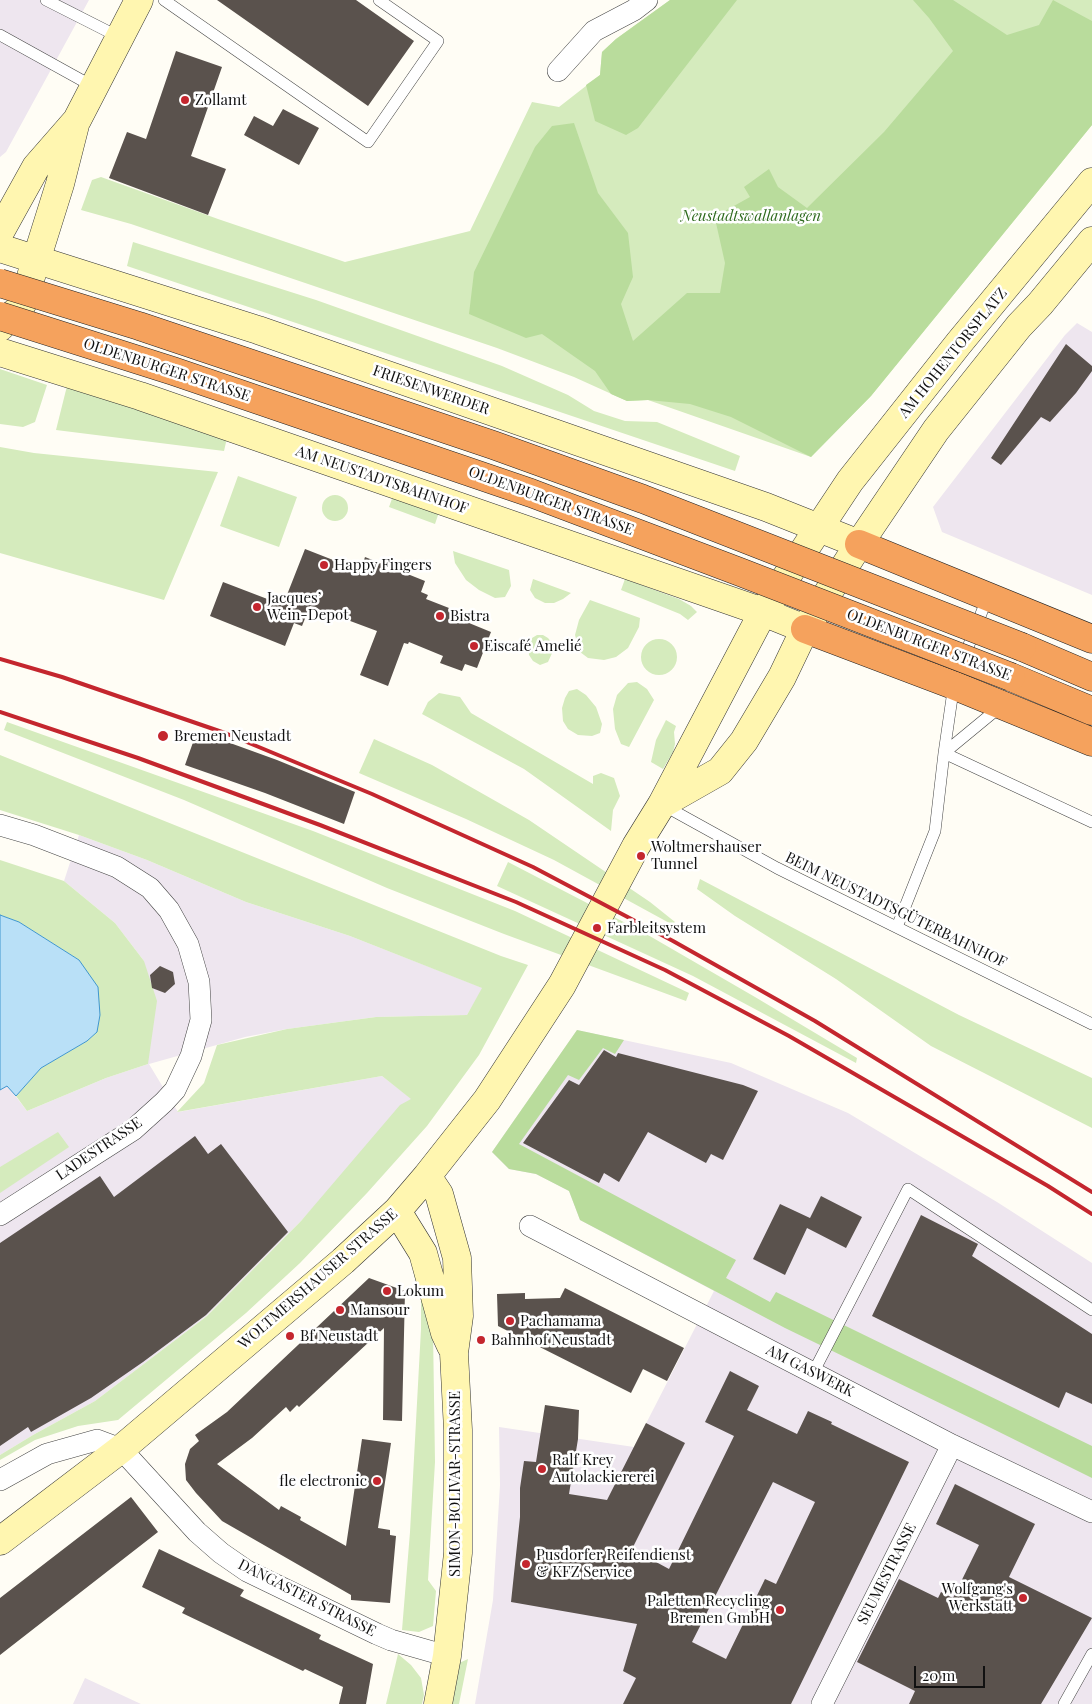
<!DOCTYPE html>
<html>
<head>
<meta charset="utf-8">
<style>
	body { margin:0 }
	#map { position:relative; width:1092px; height:1704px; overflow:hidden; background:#fffdf5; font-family:"Playfair Display",serif }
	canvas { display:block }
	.scale { position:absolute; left:914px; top:1666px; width:71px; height:22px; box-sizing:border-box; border:2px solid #111; border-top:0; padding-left:6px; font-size:15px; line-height:18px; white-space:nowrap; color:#111; -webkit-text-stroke:4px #fff; paint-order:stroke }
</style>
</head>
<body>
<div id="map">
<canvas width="1092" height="1704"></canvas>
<div class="scale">20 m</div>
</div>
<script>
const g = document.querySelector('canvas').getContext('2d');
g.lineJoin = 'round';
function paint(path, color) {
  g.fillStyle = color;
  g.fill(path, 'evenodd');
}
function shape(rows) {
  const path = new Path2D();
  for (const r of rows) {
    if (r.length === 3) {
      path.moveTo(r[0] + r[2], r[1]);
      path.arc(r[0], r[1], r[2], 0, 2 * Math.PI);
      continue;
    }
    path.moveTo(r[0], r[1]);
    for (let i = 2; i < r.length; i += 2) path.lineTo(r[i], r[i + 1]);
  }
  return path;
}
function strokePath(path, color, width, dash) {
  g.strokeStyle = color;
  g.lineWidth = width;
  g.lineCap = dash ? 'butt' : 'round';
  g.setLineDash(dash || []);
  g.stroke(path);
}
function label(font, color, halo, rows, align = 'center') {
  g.font = font + ' "Playfair Display",serif';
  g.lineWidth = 5;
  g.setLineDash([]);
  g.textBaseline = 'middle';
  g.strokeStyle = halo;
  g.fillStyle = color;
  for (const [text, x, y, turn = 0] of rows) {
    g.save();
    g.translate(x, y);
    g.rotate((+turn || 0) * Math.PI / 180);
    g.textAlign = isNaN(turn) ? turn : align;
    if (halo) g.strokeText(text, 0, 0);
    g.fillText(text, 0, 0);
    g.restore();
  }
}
paint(shape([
	[0,0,89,0,6,152,0,157],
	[1077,323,1092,332,1092,595,942,532,933,507,1065,335],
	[79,835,147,860,246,902,350,936,483,988,467,1015,376,1017,287,1029,245,1037,149,1064,178,1112,382,1076,412,1099,301,1221,207,1316,95,1401,33,1435,0,1455,0,1090,7,1085,27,1111,106,1078,148,1064,144,961,115,923,64,881],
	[577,1030,731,1063,848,1113,997,1202,1092,1263,1092,1704,475,1704,493,1600,500,1485,499,1427,634,1447,714,1291,580,1220,569,1191,536,1174,509,1169,492,1152],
	[85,1678,141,1704,73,1704]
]), '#eee6ef');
paint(shape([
	[670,0,1092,0,1092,125,871,396,811,457,648,400,627,401,574,377,497,348,131,224,81,210,92,180,101,177,218,219,345,262,470,231,532,102,559,107,600,75,602,52,616,39],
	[133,242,316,300,502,366,568,395,594,411,625,421,657,422,740,456,735,471,127,266],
	[0,369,47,385,35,422,23,427,0,424],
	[67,386,227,438,224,451,56,430],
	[0,447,34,453,218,472,164,600,0,553],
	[238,476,297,497,279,547,220,526],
	[335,508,13],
	[393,496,439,512,435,524,389,507],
	[453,551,509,570,511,586,505,597,495,598,479,590,466,580,455,563],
	[533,579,571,593,563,599,554,603,545,603,535,598,530,590],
	[625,579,679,599,691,606,697,612,688,620,680,614,621,590],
	[590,600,640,618,639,627,628,648,616,657,604,660,588,658,580,652,575,635,579,620],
	[537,635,543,635,548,638,552,643,553,651,548,662,540,665,533,661,529,655,528,646,532,638],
	[659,657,18],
	[637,682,647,689,654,700,629,747,621,744,615,729,613,709,617,695,628,683],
	[577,689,586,695,596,707,602,724,600,733,592,736,578,735,568,729,563,721,562,708,565,698,569,691],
	[439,693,460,697,471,713,593,784,593,776,601,773,614,778,620,796,613,810,611,831,524,769,422,714,428,702],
	[666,720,676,726,674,732,675,744,673,752,663,769,651,762,656,740],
	[7,722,313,831,515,911,689,993,686,1001,504,934,387,888,184,800,4,730],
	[374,739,432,765,529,820,650,902,675,922,673,925,554,860,466,819,359,773],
	[0,755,501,956,528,965,479,1055,427,1126,367,1193,300,1263,246,1313,118,1420,78,1426,35,1440,0,1460,0,1455,33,1435,95,1401,207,1316,301,1221,400,1105,411,1099,382,1076,177,1112,204,1083,217,1045,287,1029,376,1017,467,1015,482,988,350,936,246,902,147,860,79,835,0,810],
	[0,860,64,881,115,923,144,961,157,1001,148,1064,106,1078,27,1111,16,1096,41,1068,87,1041,97,1032,79,960,19,922,0,915],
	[508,862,641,931,755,997,857,1058,856,1063,693,976,497,886],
	[700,879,959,1015,1092,1078,1092,1128,931,1046,836,979,735,916,697,889],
	[58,1132,69,1147,0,1193,0,1167],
	[423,1272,433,1331,435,1462,428,1580,436,1591,433,1626,419,1632,402,1630,410,1532,421,1329,421,1295,414,1275],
	[398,1654,411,1665,421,1678,424,1695,422,1704,386,1704],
	[468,1659,459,1704,450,1704,457,1664]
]), '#d5ebbd');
paint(shape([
	[670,0,737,0,638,128,626,135,595,121,586,85,600,75,602,52,616,39],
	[913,0,953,0,1007,35,1039,25,1053,0,1092,21,1092,125,871,396,811,457,731,417,690,404,648,400,627,401,611,394,595,371,542,334,526,338,469,314,474,272,535,147,552,126,574,123,598,193,628,233,633,277,621,304,633,341,687,293,720,293,725,263,716,223,723,212,750,197,744,187,769,169,778,187,807,208,884,132,953,51,929,18],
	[577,1030,624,1040,615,1054,603,1048,579,1080,568,1075,519,1144,736,1260,726,1278,770,1302,776,1292,1092,1446,1092,1478,985,1425,785,1328,580,1220,569,1191,536,1174,509,1169,492,1152]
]), '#b9dc9c');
const water = shape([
	[0,915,19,922,79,960,98,987,100,1015,97,1032,87,1041,41,1068,16,1096,7,1086,0,1090,0,915]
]);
paint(water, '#b9e0f7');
strokePath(water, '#3f96cf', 1);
paint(shape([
	[217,0,356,0,414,41,368,106],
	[176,51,222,67,191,156,226,169,208,215,109,178,127,132,146,139],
	[283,109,319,128,299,165,244,135,254,116,273,126],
	[1066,344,1092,366,1092,371,1076,393,1050,422,1041,417,1001,465,991,458],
	[305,549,351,567,351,565,361,569,365,557,425,581,421,592,428,595,426,599,472,617,469,623,491,632,477,668,465,664,462,671,440,663,443,656,409,642,408,644,404,643,388,686,360,675,377,631,310,606,302,626,294,623,285,646,210,616,223,582,283,605],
	[197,731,277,760,355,792,344,824,265,793,185,765],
	[160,966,173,972,175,984,165,993,152,988,150,975],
	[604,1050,616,1057,618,1053,743,1085,758,1091,723,1160,711,1154,706,1163,648,1132,619,1182,604,1173,599,1183,523,1143,569,1080,579,1085],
	[195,1136,208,1154,221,1144,288,1232,206,1315,143,1362,91,1398,31,1432,28,1427,0,1446,0,1243,100,1176,114,1197],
	[821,1196,862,1217,846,1248,807,1228,785,1275,753,1259,780,1204,810,1218],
	[921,1215,978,1244,972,1256,1092,1334,1092,1404,1066,1392,1059,1408,872,1316],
	[369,1278,405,1291,402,1421,383,1420,384,1328,299,1407,297,1405,290,1412,286,1407,252,1438,217,1464,279,1510,281,1506,301,1517,300,1520,346,1546,362,1439,391,1443,378,1528,390,1530,390,1535,396,1536,390,1603,351,1600,351,1595,222,1521,196,1493,186,1480,185,1464,190,1449,199,1441,195,1435,227,1412],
	[565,1288,684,1348,667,1381,643,1369,631,1393,498,1326,497,1294,525,1293,525,1299,560,1298],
	[730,1371,759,1386,747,1410,797,1434,808,1411,832,1422,831,1424,909,1462,791,1704,623,1704,636,1678,623,1671,637,1624,511,1602,520,1517,520,1488,524,1461,536,1462,545,1405,579,1410,578,1439,569,1494,607,1500,646,1423,685,1443,632,1549,669,1569,734,1436,705,1422],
	[773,1482,815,1502,776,1584,765,1579,726,1659,692,1642],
	[955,1484,1035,1524,1009,1577,1092,1618,1041,1704,909,1704,915,1691,857,1662,899,1579,938,1598,941,1592,953,1598,979,1545,936,1524],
	[131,1497,158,1532,0,1655,0,1598],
	[159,1549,244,1590,240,1596,321,1635,319,1639,373,1664,366,1704,339,1704,343,1687,305,1669,303,1671,182,1613,185,1608,142,1587]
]), '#5a524d');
const lane = shape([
	[46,0,119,37],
	[164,0,368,142,438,41,379,0],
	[0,35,94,87],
	[963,660,988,596],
	[954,684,944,753,1092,822],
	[663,805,777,868,1092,1024],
	[897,927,935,831,944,753,1001,706],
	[813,1373,908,1189,1092,1310],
	[1064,1704,1092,1654]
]);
const street = shape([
	[558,71,594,31,634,10,647,0],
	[0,825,34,835,117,867,150,888,169,910,188,944,199,982,201,1020,191,1056,175,1090,164,1102,133,1130,0,1215],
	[530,1226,952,1445,1092,1512],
	[0,1480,47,1454,97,1440,121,1449,197,1532,221,1553,247,1571,377,1634,391,1640,447,1656],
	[822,1704,952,1445]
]);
const secondary = shape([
	[0,232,36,167,77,120,139,0],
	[0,248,258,330,766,507,859,544],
	[0,327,20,308,23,302,60,184,75,125],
	[0,352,140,396,763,612,805,629],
	[662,804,720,771,744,741,782,677,805,629,859,544,936,430,1019,326,1040,304,1092,241],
	[427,1176,439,1194,457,1258,459,1316,454,1353,458,1430,458,1553,447,1656,438,1704],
	[397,1211,423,1253,445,1333,451,1346],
	[0,1541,121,1449,343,1261,397,1211,427,1176,487,1100,562,985,636,846,662,804,763,612,850,481,959,343,1092,182]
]);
const highway = shape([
	[859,544,1092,639],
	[805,629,953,685,1092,742],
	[1022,647,1092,677],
	[1011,677,1092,711]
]);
strokePath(lane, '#444', 12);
strokePath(street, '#444', 22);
strokePath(secondary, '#333', 29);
strokePath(highway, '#222', 29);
strokePath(lane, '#fff', 11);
strokePath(street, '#fff', 21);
strokePath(secondary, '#fff6b0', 28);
strokePath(highway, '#f5a25d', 28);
strokePath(shape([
	[0,659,62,677,225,733,372,794,533,867,673,941,815,1021,1092,1192],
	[0,712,138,758,320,825,516,902,665,970,789,1036,1048,1186,1092,1214]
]), '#c4262e', 4);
const highwayBridge = shape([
	[0,283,139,326,493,445,643,499,1022,647],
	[0,316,173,371,531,493,740,572,1011,677]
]);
strokePath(highwayBridge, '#222', 29, []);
strokePath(highwayBridge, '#f5a25d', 28);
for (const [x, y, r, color] of [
	[185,100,5,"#c4262e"],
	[324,565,5,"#c4262e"],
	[257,607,5,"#c4262e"],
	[440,616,5,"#c4262e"],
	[474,646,5,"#c4262e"],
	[163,736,6,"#c4262e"],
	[641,856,5,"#c4262e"],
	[597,928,5,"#c4262e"],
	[387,1291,5,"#c4262e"],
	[340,1310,5,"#c4262e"],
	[510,1321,5,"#c4262e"],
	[290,1336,5,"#c4262e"],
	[481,1340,5,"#c4262e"],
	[542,1469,5,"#c4262e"],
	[377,1481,5,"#c4262e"],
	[526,1564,5,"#c4262e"],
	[1023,1598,5,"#c4262e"],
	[780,1610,5,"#c4262e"]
]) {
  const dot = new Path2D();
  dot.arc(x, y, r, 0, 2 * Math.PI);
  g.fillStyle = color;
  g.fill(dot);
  strokePath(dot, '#fff', 2);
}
label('15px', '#111', '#fff', [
	["Zollamt",195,100],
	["Happy Fingers",334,565],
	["Jacques’",267,598],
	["Wein-Depot",267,615],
	["Bistra",450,616],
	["Eiscafé Amelié",484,646],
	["Bremen Neustadt",174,736],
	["Woltmershauser",651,847],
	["Tunnel",651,864],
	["Farbleitsystem",607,928],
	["Lokum",397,1291],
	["Mansour",350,1310],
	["Pachamama",520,1321],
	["Bf Neustadt",300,1336],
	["Bahnhof Neustadt",491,1340],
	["Ralf Krey",552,1460],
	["Autolackiererei",552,1477],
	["fle electronic",367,1481,"right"],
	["Pusdorfer Reifendienst",536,1555],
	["& KFZ Service",536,1572],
	["Wolfgang's",1013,1589,"right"],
	["Werkstatt",1013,1606,"right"],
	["Paletten Recycling",770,1601,"right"],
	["Bremen GmbH",770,1618,"right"]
], 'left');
label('italic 15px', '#2f6b1f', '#fff', [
	["Neustadtswallanlagen",751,216]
]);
label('15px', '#111', '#fff', [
	["AM HOHENTORSPLATZ",953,353,-51],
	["OLDENBURGER STRASSE",167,370,18],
	["FRIESENWERDER",431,390,19],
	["AM NEUSTADTSBAHNHOF",382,480,19],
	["OLDENBURGER STRASSE",551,501,20],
	["OLDENBURGER STRASSE",929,645,21],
	["BEIM NEUSTADTSGÜTERBAHNHOF",896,910,26],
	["LADESTRASSE",99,1149,-34],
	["WOLTMERSHAUSER STRASSE",318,1279,-41],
	["AM GASWERK",810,1371,27],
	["SIMON-BOLIVAR-STRASSE",455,1484,-90],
	["SEUMESTRASSE",887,1574,-63],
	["DANGASTER STRASSE",307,1598,27]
]);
</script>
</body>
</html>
